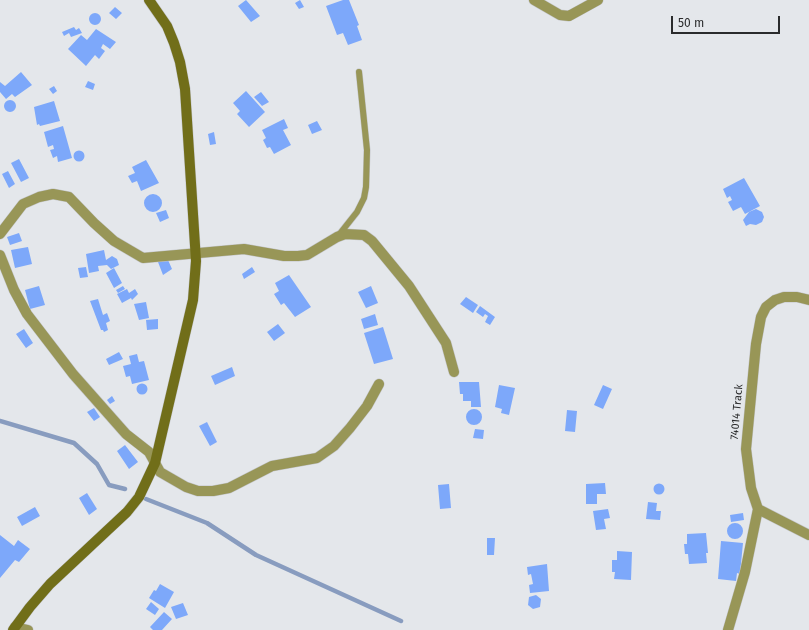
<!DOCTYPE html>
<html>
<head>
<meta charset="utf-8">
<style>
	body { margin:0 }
	#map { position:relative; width:809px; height:630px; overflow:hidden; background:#e4e7eb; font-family:"Fira Sans",sans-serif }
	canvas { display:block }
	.scale { position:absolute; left:671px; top:16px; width:109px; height:18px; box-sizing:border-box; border:2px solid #2a2b2c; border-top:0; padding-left:5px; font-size:12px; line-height:14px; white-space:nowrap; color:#2a2b2c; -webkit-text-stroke:3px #e4e7eb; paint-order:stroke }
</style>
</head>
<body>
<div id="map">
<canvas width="809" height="630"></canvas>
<div class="scale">50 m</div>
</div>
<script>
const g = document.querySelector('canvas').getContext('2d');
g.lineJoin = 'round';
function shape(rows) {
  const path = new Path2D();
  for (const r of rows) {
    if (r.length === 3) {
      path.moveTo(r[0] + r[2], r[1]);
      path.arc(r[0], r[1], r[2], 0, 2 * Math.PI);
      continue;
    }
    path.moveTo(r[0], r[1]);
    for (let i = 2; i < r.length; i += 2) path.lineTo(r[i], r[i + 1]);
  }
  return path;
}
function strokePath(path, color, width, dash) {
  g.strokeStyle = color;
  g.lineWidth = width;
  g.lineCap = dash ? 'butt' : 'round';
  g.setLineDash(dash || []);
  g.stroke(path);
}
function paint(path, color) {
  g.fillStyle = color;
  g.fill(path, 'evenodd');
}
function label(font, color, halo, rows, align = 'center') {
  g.font = font + ' "Fira Sans",sans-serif';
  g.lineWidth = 3.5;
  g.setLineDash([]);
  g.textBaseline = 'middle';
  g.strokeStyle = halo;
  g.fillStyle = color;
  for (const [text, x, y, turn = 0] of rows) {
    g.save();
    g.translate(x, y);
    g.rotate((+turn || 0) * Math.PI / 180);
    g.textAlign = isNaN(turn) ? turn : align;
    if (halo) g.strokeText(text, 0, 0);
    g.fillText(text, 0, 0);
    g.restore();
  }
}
strokePath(shape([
	[0,421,74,443,97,464,109,485,125,489],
	[146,499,207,523,256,555,401,621]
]), '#889cbf', 4.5);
paint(shape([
	[246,0,260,16,251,22,238,6],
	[300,0,304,7,299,9,295,3],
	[343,0,349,0,359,25,357,26,362,40,348,45,343,33,337,35,326,6],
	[115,7,122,13,116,19,109,13],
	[95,19,6],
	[74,27,76,30,79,28,82,33,71,37,69,33,64,36,62,32],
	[96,29,116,42,110,49,103,44,101,48,105,51,99,59,95,55,86,66,68,49,81,35,87,40],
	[21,72,32,85,15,97,12,94,6,99,0,92,0,82,5,86],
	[88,81,95,84,93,90,85,87],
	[54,86,57,91,53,94,49,89],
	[246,91,265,112,249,127,237,114,240,111,233,103],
	[261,92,269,102,262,106,254,97],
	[10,106,6],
	[54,101,60,121,40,126,39,124,37,125,34,107],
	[284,119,288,128,283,130,291,145,274,154,270,147,267,148,263,140,266,138,262,130],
	[317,121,322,130,312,134,308,125],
	[63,126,72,158,58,162,57,156,53,158,50,150,54,149,53,145,48,147,44,132],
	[214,132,216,144,210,145,208,134],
	[79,156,5.5],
	[19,159,29,178,21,182,11,163],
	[146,160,159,183,141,191,137,181,132,183,128,176,135,173,132,167],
	[8,171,15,184,9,188,2,174],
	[744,178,760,206,745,214,741,207,733,211,728,202,732,200,730,196,727,198,723,189],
	[153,203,9],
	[756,209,762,212,764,217,762,222,756,225,750,224,746,226,743,220,749,212],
	[166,210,169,218,160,222,156,213],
	[19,233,22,241,10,245,7,237],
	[28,247,32,264,15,268,11,250],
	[104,250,106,260,112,256,117,259,119,265,111,269,107,265,98,266,99,271,89,273,86,254],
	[168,260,172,269,163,275,158,262],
	[86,267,88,277,80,278,78,268],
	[252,267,255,272,244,279,242,274],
	[114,268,122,283,114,288,106,273],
	[289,275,311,307,295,317,284,303,281,305,274,294,279,291,275,283],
	[39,286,45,305,30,309,25,290],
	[123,286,125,289,118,293,116,290],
	[371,286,378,303,366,308,358,292],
	[127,289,129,293,135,289,138,294,132,300,131,298,122,303,117,294],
	[466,297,478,305,473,313,460,304],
	[98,299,103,315,107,313,110,321,106,323,108,330,104,332,103,330,101,330,90,301],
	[146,302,149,318,139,320,134,304],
	[480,306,495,317,490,325,485,322,488,316,485,314,483,317,476,312],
	[375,314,378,325,364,329,361,319],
	[158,319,158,329,147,330,146,320],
	[278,324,285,333,274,341,267,332],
	[383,327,393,359,374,364,364,333],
	[24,329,33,343,26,348,16,334],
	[119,352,123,359,109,365,106,359],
	[137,354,139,362,144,361,149,380,132,384,130,376,126,377,123,366,131,364,129,356],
	[232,367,235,376,215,385,211,376],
	[459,382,479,382,481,407,471,407,471,401,463,401,463,394,460,394],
	[142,389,5.5],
	[499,385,515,388,509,415,501,413,502,409,495,407],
	[603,385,612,389,603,409,594,405],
	[112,396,115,401,110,404,107,400],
	[94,408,100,417,94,421,87,412],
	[474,417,8],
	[567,410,577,411,575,432,565,431],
	[207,422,217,442,210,446,199,426],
	[475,429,484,430,483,439,473,438],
	[125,445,138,462,129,469,117,451],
	[605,483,606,494,597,494,597,504,586,504,586,484],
	[659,489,5.5],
	[449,484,451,508,440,509,438,485],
	[87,493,97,509,89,515,79,498],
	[648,502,657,503,656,511,661,511,660,520,646,519],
	[35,507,40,516,22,526,17,517],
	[608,509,610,518,604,519,606,529,596,530,593,511],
	[743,513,744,520,731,522,730,515],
	[735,531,8],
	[706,533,708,553,706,553,707,563,689,564,688,554,685,554,684,544,687,544,687,534],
	[0,535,14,546,18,540,30,549,19,562,15,560,0,578],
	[487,538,495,538,494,555,487,555],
	[721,541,743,543,740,574,737,573,736,581,718,579],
	[617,551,632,552,631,580,614,579,615,572,612,572,612,560,617,560],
	[547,564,549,591,530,593,529,585,533,584,531,574,528,575,527,567],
	[160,584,174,592,165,608,149,598,154,590,156,591],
	[536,595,541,599,540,607,533,609,528,605,529,597],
	[151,602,159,609,155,615,146,609],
	[183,603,188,615,176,619,171,607],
	[164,612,172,619,162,630,153,630,150,627]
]), '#7da8fa');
const lane = shape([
	[338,236,357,212,364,198,366,187,367,150,359,72]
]);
const street = shape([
	[534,0,560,15,569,16,598,0],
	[0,234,23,204,39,197,53,194,69,197,94,223,114,241,143,258,244,249,284,256,298,256,307,255,337,237,345,234,364,235,372,241,409,286,446,343,454,372],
	[0,255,14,290,27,314,73,374,126,434,149,452,160,472,186,487,198,491,213,491,229,488,272,466,317,458,334,446,350,428,367,406,379,384],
	[809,300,797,297,784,297,775,300,766,307,761,317,756,344,746,449,751,488,758,509,809,535],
	[15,627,28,630],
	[728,630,745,572,758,509]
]);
const secondary = shape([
	[13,630,30,607,50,584,127,512,139,497,155,463,193,300,196,261,185,89,180,62,174,43,167,26,149,0]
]);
strokePath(lane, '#c3c5c9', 7);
strokePath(street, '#c3c5c9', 11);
strokePath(secondary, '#c3c5c9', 11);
strokePath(lane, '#989657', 6);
strokePath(street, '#989657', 10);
strokePath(secondary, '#716e19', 10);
label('11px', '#2a2b2c', '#e4e7eb', [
	["74014 Track",737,412,-85]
]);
</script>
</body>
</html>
